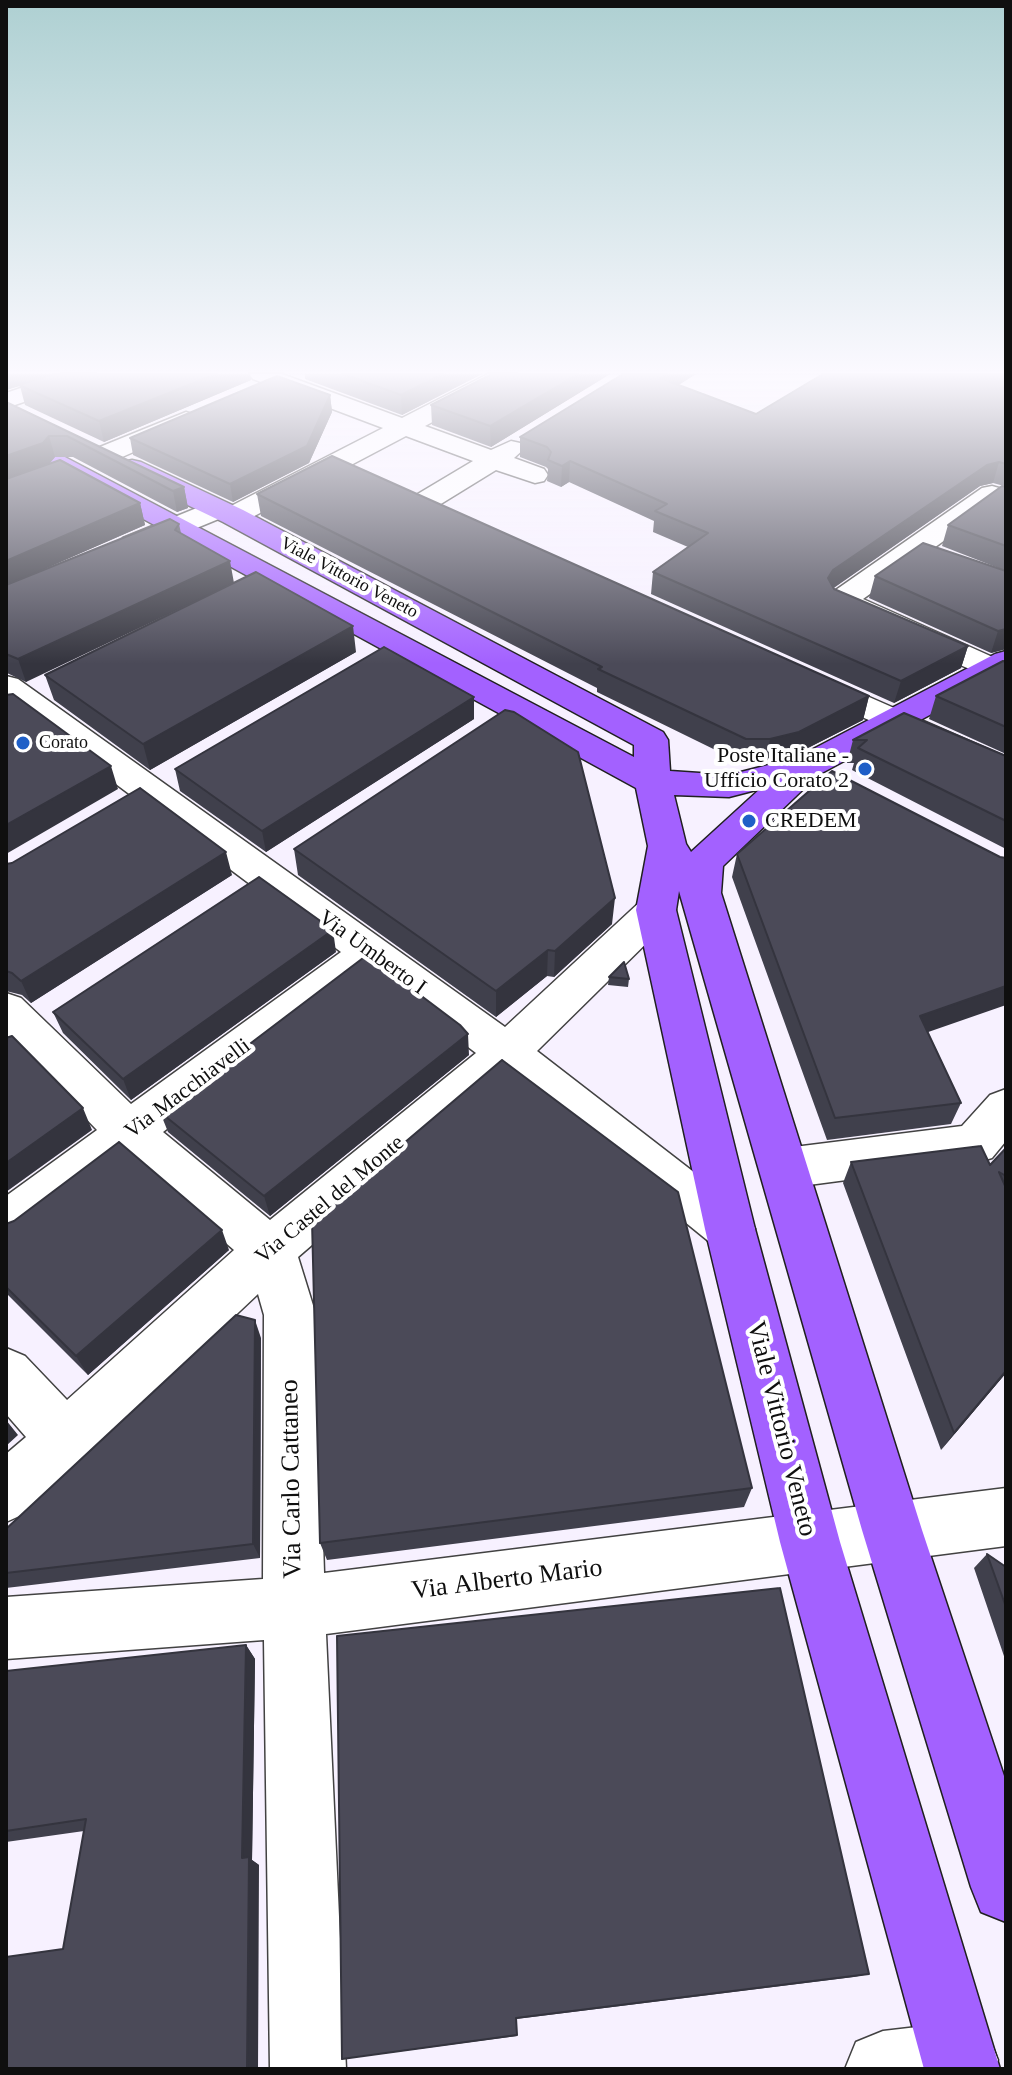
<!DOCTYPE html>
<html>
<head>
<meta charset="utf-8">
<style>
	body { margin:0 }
	#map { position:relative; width:1012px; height:2075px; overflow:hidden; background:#f7f1ff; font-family:"Times New Roman",serif }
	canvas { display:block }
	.frame { position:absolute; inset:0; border:8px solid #0f0f0f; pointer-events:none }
</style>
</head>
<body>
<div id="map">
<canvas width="1012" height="2075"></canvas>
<div class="frame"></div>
</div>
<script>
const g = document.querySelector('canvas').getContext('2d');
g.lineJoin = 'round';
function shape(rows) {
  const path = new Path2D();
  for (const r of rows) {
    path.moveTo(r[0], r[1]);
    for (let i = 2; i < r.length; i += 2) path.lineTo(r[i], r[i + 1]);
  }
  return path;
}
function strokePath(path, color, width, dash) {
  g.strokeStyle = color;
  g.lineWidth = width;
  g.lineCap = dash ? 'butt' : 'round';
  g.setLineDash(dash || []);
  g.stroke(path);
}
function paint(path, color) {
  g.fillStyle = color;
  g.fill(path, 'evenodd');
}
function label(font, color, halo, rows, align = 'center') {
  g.font = font + ' "Times New Roman",serif';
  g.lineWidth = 8;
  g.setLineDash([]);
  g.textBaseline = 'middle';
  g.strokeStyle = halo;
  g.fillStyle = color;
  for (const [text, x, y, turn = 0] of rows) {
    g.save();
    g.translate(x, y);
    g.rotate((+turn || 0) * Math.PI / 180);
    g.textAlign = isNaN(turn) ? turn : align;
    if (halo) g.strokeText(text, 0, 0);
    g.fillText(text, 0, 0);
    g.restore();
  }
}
const minor = shape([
	[62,374,96,374,92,379,6,408,6,393,62,374],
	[249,374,282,374,402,418,488,374,517,374,513,379,425,426,491,450,511,441,520,443,524,449,514,458,544,469,548,475,544,481,535,483,496,470,431,510,421,512,411,510,407,504,411,498,473,461,406,436,243,522,233,524,221,518,143,550,133,553,123,550,119,544,123,538,209,503,219,501,231,506,383,428,253,379,249,374],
	[186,412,195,415,199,420,195,425,113,461,95,461,91,455,95,449,186,412],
	[992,486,1006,490,1006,507,995,504,863,599,1006,663,1006,685,830,608,826,601,830,594,982,488,992,486],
	[812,672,1006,757,1006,782,800,689,795,682,800,675,812,672],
	[6,676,18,679,505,1027,642,900,656,896,670,900,676,910,670,920,537,1051,748,1214,755,1229,748,1244,730,1251,712,1244,507,1077,298,1257,316,1315,324,1573,1006,1488,1006,1546,326,1634,346,2069,270,2069,264,1640,6,1659,6,1597,263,1579,264,1315,258,1294,26,1513,6,1522,6,1454,26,1437,6,1414,6,1348,25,1356,67,1400,234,1250,128,1159,24,1239,6,1246,6,1196,97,1130,6,1036,6,993,21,998,131,1104,341,952,6,702,6,676],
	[370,973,476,1053,270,1220,163,1132,370,973],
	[1006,1089,1006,1141,992,1158,975,1163,786,1188,769,1182,762,1168,769,1154,786,1148,962,1126,990,1095,1006,1089],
	[960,2022,987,2033,998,2060,994,2069,845,2069,856,2042,883,2031,960,2022]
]);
const major = shape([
	[6,426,634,757,634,745,223,522,123,474,119,468,123,462,132,460,141,462,243,510,663,732,668,740,670,771,729,775,796,758,995,654,1006,651,1006,674,818,775,723,866,721,893,922,1530,1006,1782,1006,1922,981,1912,971,1887,862,1530,679,891,676,910,755,1229,840,1542,1000,2069,924,2069,780,1542,705,1229,636,910,648,846,636,788,6,444,6,426],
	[760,789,691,852,686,844,674,795,729,797,760,789]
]);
strokePath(minor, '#424242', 3);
strokePath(major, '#202020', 3);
paint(minor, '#fff');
paint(major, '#a361ff');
paint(shape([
	[6,374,250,374,251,380,104,442,25,405,20,386,6,390],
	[305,374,482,374,402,415,305,379],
	[492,374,610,374,491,447,432,425,431,405],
	[696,374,678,385,756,414,822,374,821,374,1006,374,1006,571,942,546,948,525,1004,486,993,483,980,486,833,588,968,646,961,668,894,703,651,594,653,572,688,547,653,532,654,521,569,482,561,487,547,481,548,469,546,467,520,457,520,437],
	[330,395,332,412,309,463,233,502,133,455,130,438],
	[6,402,184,487,188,508,177,512,73,457,55,457,49,464,140,503,145,525,32,574,179,524,181,533,26,682,7,673,6,674],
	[257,494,869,696,863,720,794,755,766,763,742,763,597,692,597,688,261,516],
	[1006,571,1006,649,991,653,869,598,875,576],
	[356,652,150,770,54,700,45,675],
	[1006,662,1006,754,929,719,936,696],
	[904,713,1006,756,1006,849,852,770,854,763,847,763,853,740],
	[474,719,266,852,180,791,175,769],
	[294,849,612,924,554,977,547,976,496,1017,298,875],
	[737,854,1000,857,928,1032,961,1103,951,1124,827,1140,732,877],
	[6,864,232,875,31,1003,22,995,6,991],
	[336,952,131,1100,63,1033,53,1012],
	[609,977,629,979,628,987,608,985],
	[469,1055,270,1216,168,1132,160,1112],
	[1006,1148,1006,1373,941,1450,843,1183,851,1162,990,1165],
	[6,1224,229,1250,88,1375,6,1293],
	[261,1338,260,1558,6,1588,6,1529],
	[752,1488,744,1507,327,1560,320,1543],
	[987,1554,1006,1567,1006,1662,974,1568],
	[337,1636,869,1974,854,1977,516,2019,517,2036,342,2059],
	[246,1645,255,1659,252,1860,259,1865,63,1949,84,1831,6,1842,6,1671]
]), '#40404c');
paint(shape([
	[6,374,54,374,6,390],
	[216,374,250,374,251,380,104,442,99,421],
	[443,374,482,374,402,415,401,395],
	[578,374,610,374,491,447,490,426],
	[667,374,696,374,658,398,660,378],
	[330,395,332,412,309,463,233,502,230,484],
	[49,436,55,457,49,464,6,480,6,456],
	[570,461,569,482,561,487,562,466],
	[999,462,993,483,980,486,828,592,828,578,833,570,987,465],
	[184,487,188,508,177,512,173,491],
	[140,503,145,525,6,586,6,561],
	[230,561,234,583,26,682,18,659],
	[353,626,356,652,150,770,143,744],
	[1006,629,1006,649,991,653,998,631],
	[968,646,961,668,894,703,901,681],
	[869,696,863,720,794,755,766,763,770,739],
	[474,697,474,719,266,852,262,831],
	[111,766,118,789,6,854,6,825],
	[226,852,232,875,31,1003,21,981],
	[615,898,612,924,554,977,555,951],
	[333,930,336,952,131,1100,123,1079],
	[548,950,547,976,496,1017,496,991],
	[1006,986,1006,1005,911,1038,920,1016],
	[468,1034,469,1055,270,1216,264,1196],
	[83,1108,92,1130,6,1192,6,1163],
	[222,1230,229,1250,88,1375,76,1356],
	[255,1320,261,1338,260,1558,253,1544],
	[1006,1371,1006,1373,941,1450,954,1433],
	[6,1420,18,1435,6,1446],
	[246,1645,255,1659,252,1860,259,1865,258,2069,247,2069,242,1858]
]), '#34343e');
const building = shape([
	[53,374,216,374,99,421,19,385,53,374],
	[343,374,443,374,401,395,343,374],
	[492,374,578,374,490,426,431,405,492,374],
	[623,374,667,374,660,378,756,414,823,374,1006,374,1006,464,999,462,987,465,833,570,828,578,834,589,968,646,901,681,653,572,708,533,655,511,667,504,570,461,562,466,548,460,551,452,547,447,520,437,623,374],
	[277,376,330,395,307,446,230,484,130,438,277,376],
	[6,402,184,487,173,491,67,436,49,436,43,443,6,456,6,402],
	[332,456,869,696,799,732,770,739,746,739,598,669,602,667,257,494,332,456],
	[60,460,140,503,6,561,6,479,60,460],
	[1002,486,1006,487,1006,546,948,525,1002,486],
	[170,519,179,524,175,530,230,561,18,659,6,654,6,585,170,519],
	[923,543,1006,571,1006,629,998,631,875,576,923,543],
	[256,572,353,626,143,744,45,675,256,572],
	[384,647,474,697,262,831,175,769,384,647],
	[1003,661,1006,662,1006,727,936,696,1003,661],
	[13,694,111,766,6,825,6,695,13,694],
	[505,710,514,712,578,752,615,898,555,951,548,950,496,991,294,849,505,710],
	[904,713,1006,756,1006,821,858,748,867,740,853,740,904,713],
	[832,771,1000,857,1006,858,1006,986,920,1016,961,1103,835,1118,737,854,832,771],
	[140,788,226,852,21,981,12,973,6,971,6,864,12,863,140,788],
	[259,877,333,930,123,1079,53,1012,259,877],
	[367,955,460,1025,468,1034,264,1196,160,1112,367,955],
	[624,962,629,979,609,977,624,962],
	[12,1036,83,1108,6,1163,6,1038,12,1036],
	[502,1060,678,1192,752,1488,320,1543,312,1221,502,1060],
	[119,1142,222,1230,76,1356,6,1287,6,1224,14,1221,119,1142],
	[981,1146,990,1165,1006,1148,1006,1176,999,1172,1006,1188,1006,1371,954,1433,851,1162,981,1146],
	[236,1315,255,1320,253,1544,6,1573,6,1529,236,1315],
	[987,1554,1006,1567,1006,1607,987,1554],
	[780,1588,869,1974,516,2018,517,2035,342,2059,337,1636,780,1588],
	[246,1645,242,1858,249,1857,247,2069,6,2069,6,1957,63,1949,86,1819,6,1831,6,1671,246,1645]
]);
paint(building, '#4b4a58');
strokePath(building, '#34343e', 2);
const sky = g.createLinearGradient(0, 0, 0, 664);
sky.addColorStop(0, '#aed0d2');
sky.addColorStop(0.56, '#fbf9ff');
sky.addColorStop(1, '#fbf9ff00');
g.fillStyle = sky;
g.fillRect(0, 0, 1012, 664);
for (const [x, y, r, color] of [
	[23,743,8,"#1f5fc7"],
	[865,769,8,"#1f5fc7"],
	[749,821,8,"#1f5fc7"]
]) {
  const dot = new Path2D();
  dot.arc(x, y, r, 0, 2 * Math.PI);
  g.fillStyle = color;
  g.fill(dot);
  strokePath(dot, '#fff', 3);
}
label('18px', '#0f0f0f', '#fff', [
	["Viale Vittorio Veneto",349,578,28]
]);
label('18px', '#0f0f0f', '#fff', [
	["Corato",39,743]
], 'left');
label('22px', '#0f0f0f', '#fff', [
	["Poste Italiane -",849,756],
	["Ufficio Corato 2",849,781],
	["CREDEM",765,821,"left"]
], 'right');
label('22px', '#0f0f0f', '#fff', [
	["Via Umberto I",372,953,36],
	["Via Macchiavelli",188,1089,-37],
	["Via Castel del Monte",330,1200,-40]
]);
label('26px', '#0f0f0f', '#fff', [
	["Viale Vittorio Veneto",781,1429,76],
	["Via Carlo Cattaneo",292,1479,-91],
	["Via Alberto Mario",507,1580,-7]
]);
</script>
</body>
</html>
